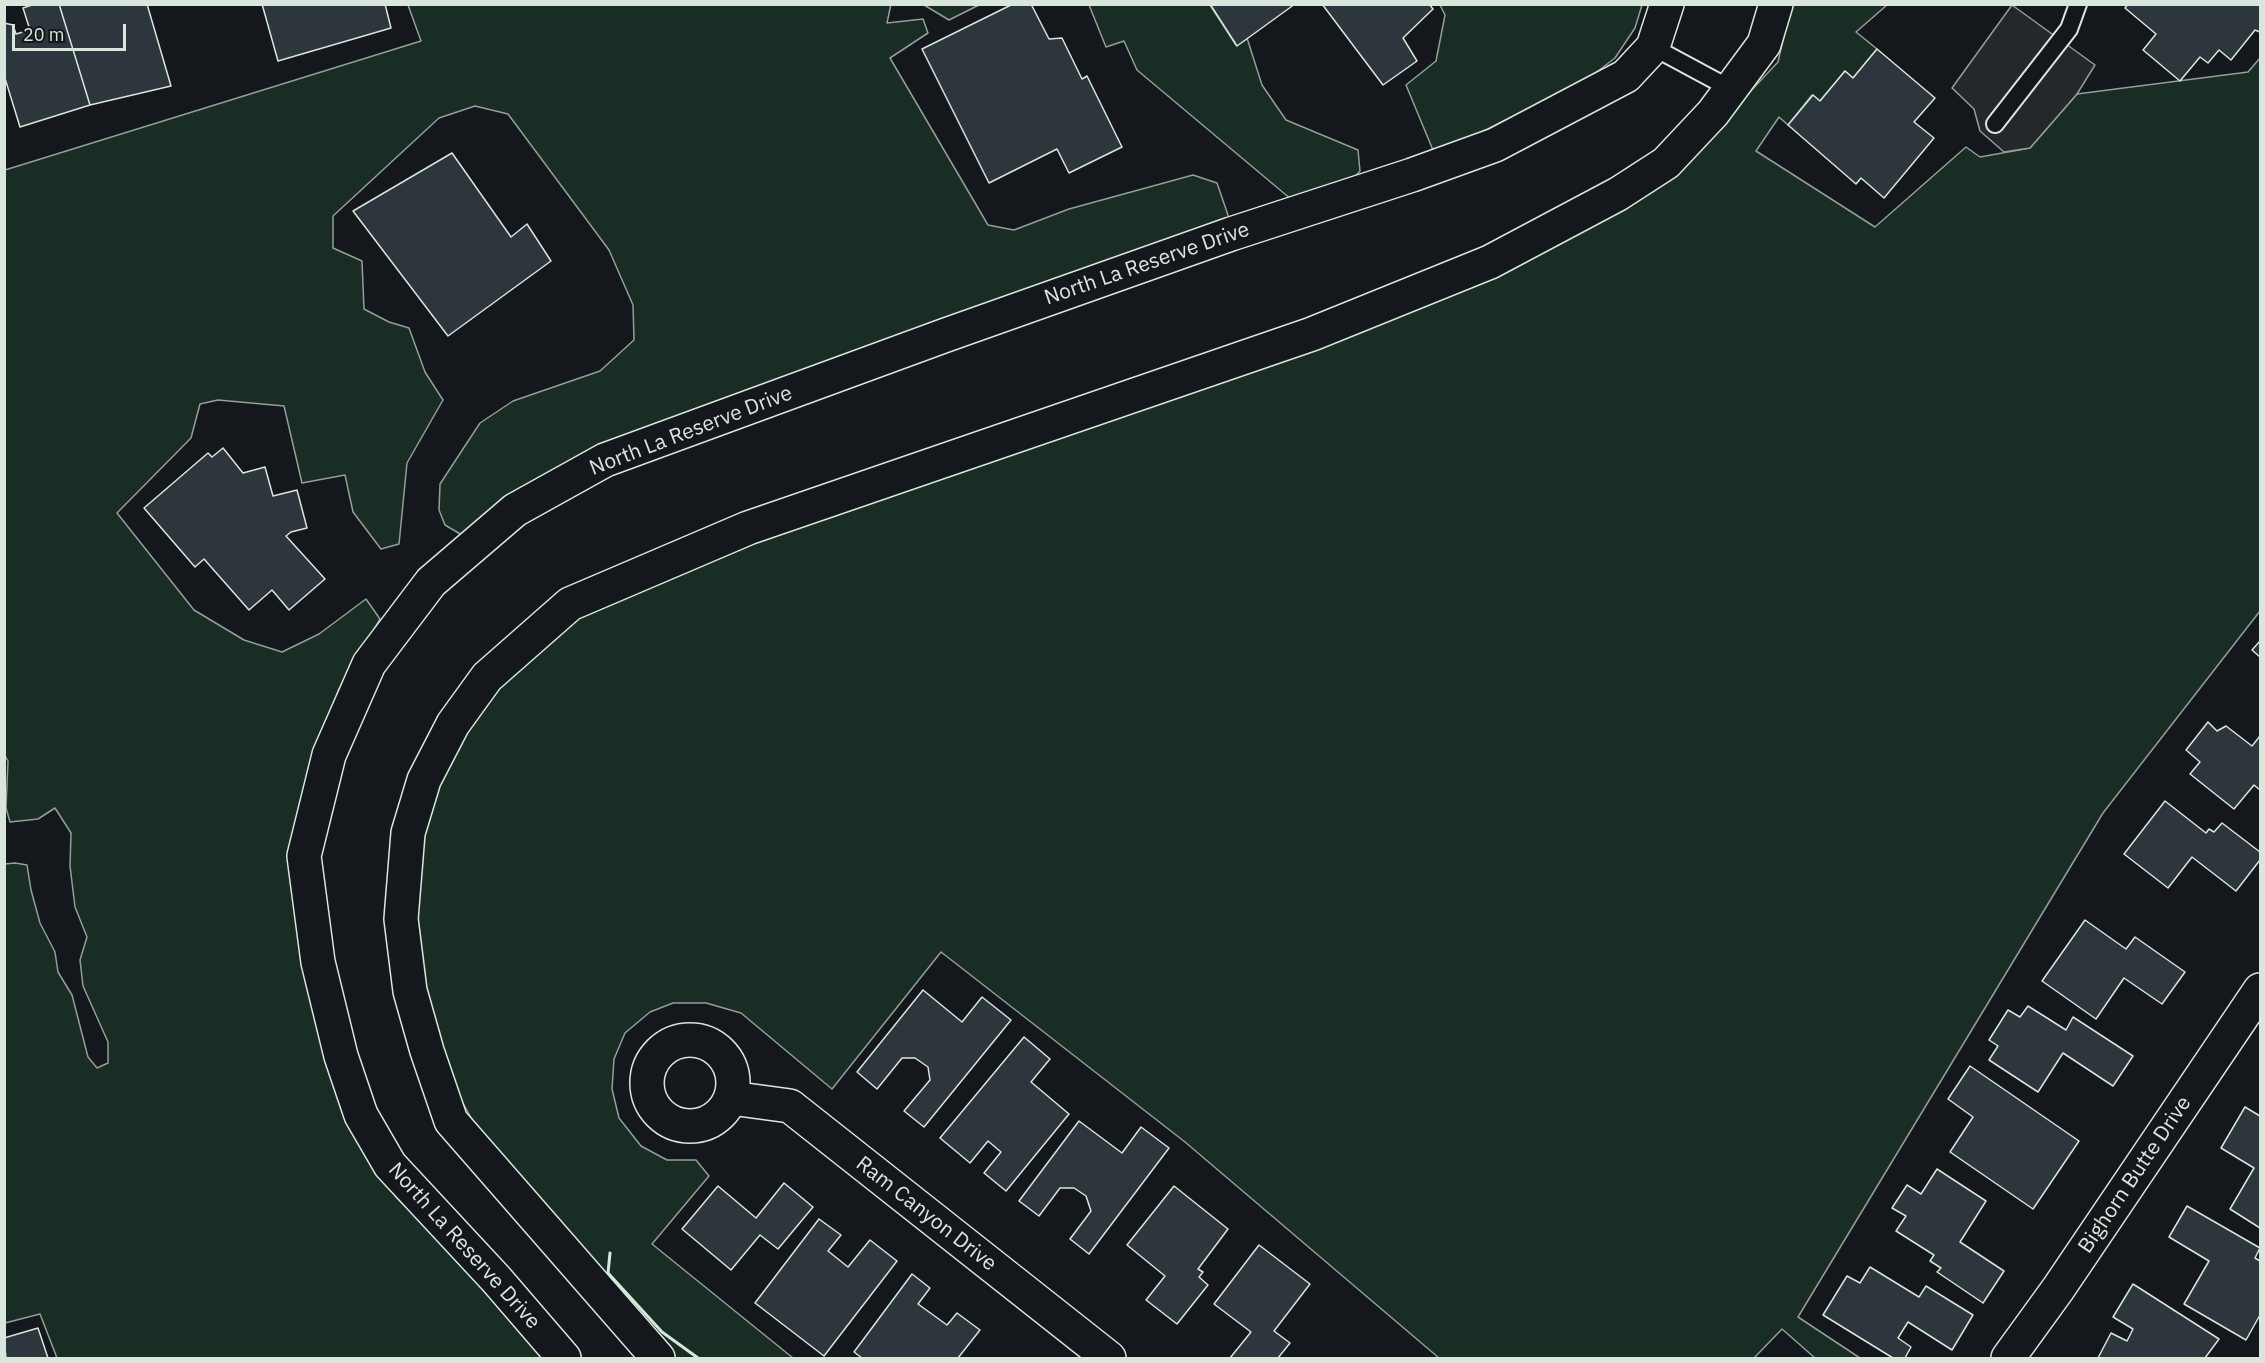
<!DOCTYPE html>
<html>
<head>
<meta charset="utf-8">
<style>
	body { margin:0 }
	#map { position:relative; width:2265px; height:1363px; overflow:hidden; background:#14181c; font-family:"IBM Plex Sans",sans-serif }
	canvas { display:block }
	.frame { position:absolute; inset:0; border:6px solid #d8e6dc; pointer-events:none }
	.scale { position:absolute; left:12px; top:24px; width:114px; height:27px; box-sizing:border-box; border:3px solid #d8e6dc; border-top:0; padding-left:8px; font-size:18px; line-height:21px; white-space:nowrap; color:#d8e6dc; -webkit-text-stroke:4px #14181c; paint-order:stroke }
</style>
</head>
<body>
<div id="map">
<canvas width="2265" height="1363"></canvas>
<div class="frame"></div>
<div class="scale">20 m</div>
</div>
<script>
const g = document.querySelector('canvas').getContext('2d');
g.lineJoin = 'round';
function paint(path, color) {
  g.fillStyle = color;
  g.fill(path, 'evenodd');
}
function shape(rows) {
  const path = new Path2D();
  for (const r of rows) {
    if (r.length === 3) {
      path.moveTo(r[0] + r[2], r[1]);
      path.arc(r[0], r[1], r[2], 0, 2 * Math.PI);
      continue;
    }
    path.moveTo(r[0], r[1]);
    for (let i = 2; i < r.length; i += 2) path.lineTo(r[i], r[i + 1]);
  }
  return path;
}
function strokePath(path, color, width, dash) {
  g.strokeStyle = color;
  g.lineWidth = width;
  g.lineCap = dash ? 'butt' : 'round';
  g.setLineDash(dash || []);
  g.stroke(path);
}
function label(font, color, halo, rows, align = 'center') {
  g.font = font + ' "IBM Plex Sans",sans-serif';
  g.lineWidth = 4.5;
  g.setLineDash([]);
  g.textBaseline = 'middle';
  g.strokeStyle = halo;
  g.fillStyle = color;
  for (const [text, x, y, turn = 0] of rows) {
    g.save();
    g.translate(x, y);
    g.rotate((+turn || 0) * Math.PI / 180);
    g.textAlign = isNaN(turn) ? turn : align;
    if (halo) g.strokeText(text, 0, 0);
    g.fillText(text, 0, 0);
    g.restore();
  }
}
const green = shape([
	[891,4,887,23,923,19,928,33,890,58,988,225,1014,230,1069,209,1193,175,1217,183,1230,221,462,535,445,525,439,510,440,484,480,423,513,401,600,371,634,340,633,305,609,250,508,114,475,106,439,118,333,216,333,248,362,261,364,309,389,322,409,328,425,372,443,400,407,463,399,544,381,549,353,512,345,475,302,483,284,406,218,400,200,404,191,438,117,513,194,610,244,640,282,652,319,634,366,599,380,619,339,689,313,757,297,837,360,1143,396,1197,502,1303,542,1358,57,1358,40,1314,5,1323,5,864,15,863,27,865,31,890,40,923,55,952,58,972,72,995,88,1057,97,1068,108,1063,108,1042,83,986,80,960,87,937,75,907,70,866,71,833,55,808,38,819,10,822,6,808,8,761,4,754,5,170,421,41,408,5,891,4],
	[924,5,924,4,979,5,949,20,924,5],
	[1089,5,1210,5,1236,45,1247,38,1262,85,1286,120,1358,150,1360,171,1348,184,1292,200,1137,70,1124,41,1106,47,1089,5],
	[1440,5,1642,5,1635,28,1615,58,1585,81,1435,155,1406,85,1436,61,1445,15,1440,5],
	[1791,5,1887,5,1856,32,1877,49,1853,78,1845,71,1820,101,1812,95,1788,125,1779,117,1756,151,1875,227,1966,147,1980,157,2030,148,2077,94,2248,72,2260,58,2260,611,2103,813,1798,1317,1860,1358,1815,1358,1782,1329,1754,1358,1439,1358,1185,1142,941,952,832,1089,741,1013,706,1003,673,1003,650,1012,625,1033,614,1059,612,1089,619,1118,641,1146,667,1160,696,1160,709,1176,652,1244,793,1358,675,1358,582,1260,488,1148,450,1080,436,1046,409,910,419,815,458,732,523,661,603,596,1242,372,1684,162,1778,62,1791,5]
]);
paint(green, '#1a2d24');
strokePath(green, '#939e99', 1.5);
const parking = shape([
	[2012,5,2095,65,2077,94,2030,148,2004,152,1980,131,1974,109,1952,88,2012,5]
]);
paint(parking, '#24282b');
strokePath(parking, '#939e99', 1.5);
const building = shape([
	[35,4,59,4,90,105,20,127,4,75,4,23,13,25,16,34,30,30,23,8,35,4],
	[59,4,147,4,171,86,90,105,59,4],
	[262,4,385,4,391,28,278,61,262,4],
	[1013,4,1031,4,1049,39,1062,38,1082,79,1087,76,1122,147,1069,173,1057,149,989,183,922,49,1013,4],
	[1210,4,1295,4,1237,46,1210,4],
	[1322,4,1429,4,1433,9,1403,38,1417,61,1383,85,1322,4],
	[2128,4,2260,4,2260,32,2255,30,2231,60,2219,50,2208,63,2200,57,2180,81,2143,50,2156,34,2125,8,2128,4],
	[1877,49,1935,98,1914,122,1934,138,1884,198,1861,178,1856,184,1788,125,1813,95,1820,101,1845,71,1853,78,1877,49],
	[452,153,511,237,527,224,551,261,448,336,353,211,452,153],
	[223,448,243,473,265,467,273,496,297,490,307,528,291,532,286,536,325,579,289,610,272,590,249,610,204,559,195,567,144,508,208,453,212,457,223,448],
	[2260,641,2260,657,2252,650,2260,641],
	[2208,722,2217,731,2226,726,2252,746,2260,736,2260,790,2254,785,2234,809,2190,774,2200,762,2186,750,2208,722],
	[2165,801,2206,833,2209,829,2214,832,2222,823,2260,852,2260,860,2236,891,2192,857,2168,888,2124,854,2165,801],
	[2085,920,2126,949,2135,937,2185,972,2162,1004,2124,978,2096,1019,2042,981,2085,920],
	[923,990,962,1022,982,997,1011,1020,924,1127,904,1111,930,1080,928,1067,915,1058,902,1058,877,1089,857,1072,923,990],
	[2028,1006,2066,1030,2073,1017,2133,1056,2113,1086,2063,1053,2038,1092,1989,1060,1998,1046,1989,1040,2008,1010,2020,1017,2028,1006],
	[1024,1037,1050,1059,1031,1082,1069,1114,1006,1191,984,1173,1001,1152,988,1141,970,1163,940,1138,1024,1037],
	[1970,1066,2079,1141,2033,1209,1950,1152,1973,1117,1948,1099,1970,1066],
	[2245,1107,2260,1116,2260,1228,2230,1209,2254,1168,2221,1148,2245,1107],
	[1079,1121,1122,1153,1141,1127,1169,1148,1089,1254,1070,1239,1091,1211,1086,1196,1074,1188,1060,1188,1039,1216,1019,1201,1079,1121],
	[1937,1169,1986,1201,1960,1242,2004,1271,1983,1303,1937,1272,1941,1268,1930,1261,1934,1255,1896,1231,1906,1216,1892,1208,1907,1185,1921,1194,1937,1169],
	[784,1183,813,1207,778,1249,760,1235,731,1270,682,1229,718,1186,756,1218,784,1183],
	[1174,1186,1228,1229,1198,1269,1203,1272,1199,1277,1208,1285,1177,1324,1146,1300,1165,1276,1127,1245,1174,1186],
	[2187,1206,2260,1248,2255,1258,2260,1261,2260,1315,2246,1340,2184,1304,2209,1261,2169,1237,2187,1206],
	[819,1219,841,1235,828,1251,848,1267,870,1240,897,1261,824,1356,755,1303,819,1219],
	[1259,1245,1310,1284,1274,1331,1290,1343,1278,1358,1230,1358,1251,1332,1214,1304,1259,1245],
	[1870,1267,1919,1297,1926,1286,1973,1315,1952,1350,1908,1322,1898,1338,1911,1347,1905,1358,1893,1358,1823,1315,1847,1276,1860,1283,1870,1267],
	[912,1274,930,1288,918,1304,947,1325,957,1313,980,1330,958,1358,862,1358,854,1352,912,1274],
	[2133,1284,2219,1339,2205,1358,2098,1358,2111,1333,2127,1341,2133,1329,2113,1317,2133,1284],
	[38,1328,48,1358,6,1358,4,1338,38,1328]
]);
paint(building, '#2c363c');
strokePath(building, '#d8e6dc', 1.5);
const lane = shape([
	[1653,47,1731,89],
	[1995,124,2069,29,2078,4]
]);
const street = shape([
	[690,1083,43],
	[731,1098,790,1106,1109,1358],
	[2008,1358,2058,1289,2260,990]
]);
const secondary = shape([
	[564,1358,496,1279,390,1165,361,1115,341,1056,318,962,304,856,329,755,369,664,431,582,515,510,605,460,946,335,1231,234,1412,175,1495,145,1626,76,1653,47,1667,4],
	[658,1358,451,1121,427,1051,410,991,401,919,408,833,424,780,453,724,487,677,570,604,748,528,1312,334,1490,262,1618,194,1666,163,1713,113,1764,44,1776,4]
]);
strokePath(lane, '#d8e6dc', 20);
strokePath(street, '#d8e6dc', 36);
strokePath(secondary, '#d8e6dc', 36);
strokePath(lane, '#14181c', 16);
strokePath(street, '#14181c', 33);
strokePath(secondary, '#14181c', 33);
strokePath(shape([
	[610,1253,608,1273,662,1332,698,1358]
]), '#d8e6dc', 3);
label('21px', '#d8e6dc', '#14181c', [
	["North La Reserve Drive",1147,264,-19],
	["North La Reserve Drive",691,431,-21],
	["Bighorn Butte Drive",2135,1175,-56],
	["Ram Canyon Drive",926,1214,38],
	["North La Reserve Drive",464,1246,48]
]);
</script>
</body>
</html>
